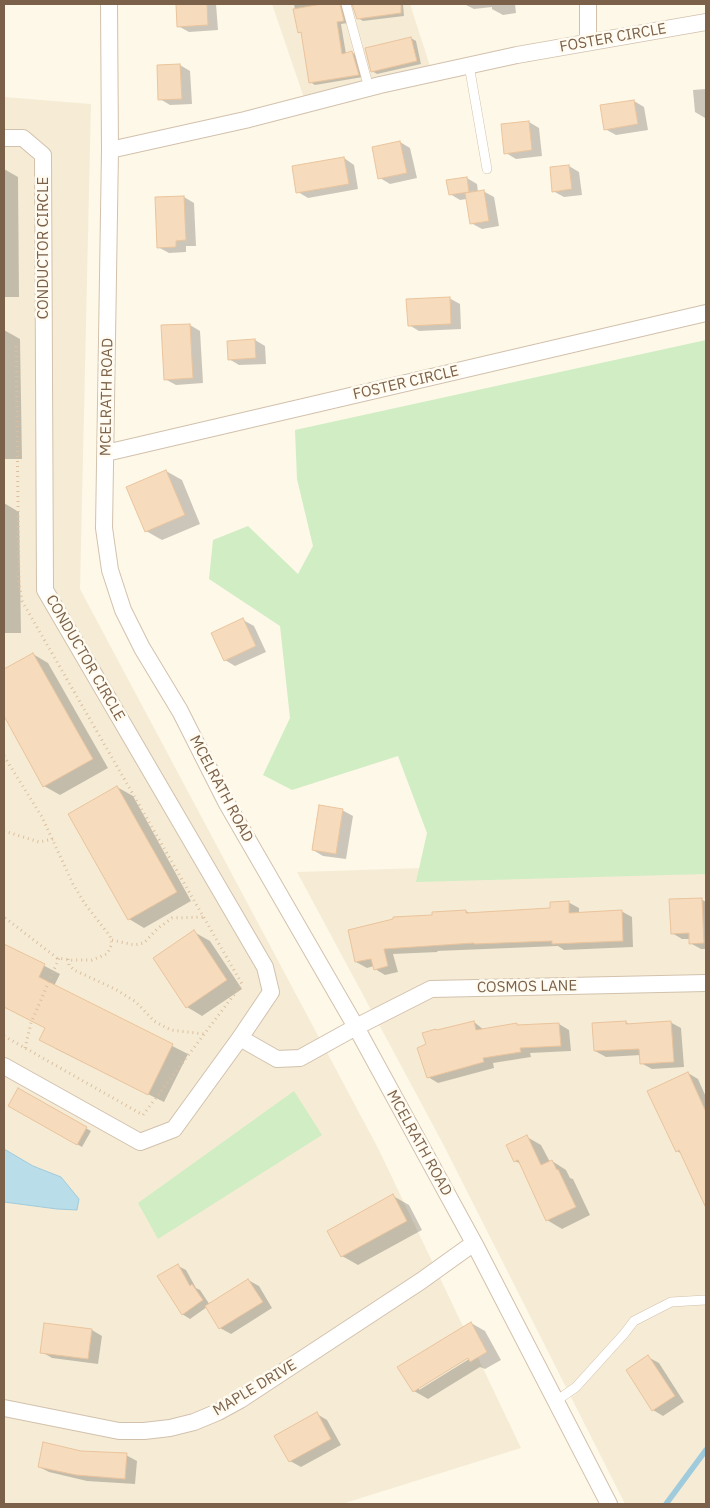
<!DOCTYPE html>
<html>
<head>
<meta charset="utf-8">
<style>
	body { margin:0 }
	#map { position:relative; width:710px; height:1508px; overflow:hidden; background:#fef8e8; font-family:"IBM Plex Sans",sans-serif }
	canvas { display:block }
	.frame { position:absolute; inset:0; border:5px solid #7b6149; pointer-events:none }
</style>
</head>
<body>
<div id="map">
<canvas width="710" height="1508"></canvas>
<div class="frame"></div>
</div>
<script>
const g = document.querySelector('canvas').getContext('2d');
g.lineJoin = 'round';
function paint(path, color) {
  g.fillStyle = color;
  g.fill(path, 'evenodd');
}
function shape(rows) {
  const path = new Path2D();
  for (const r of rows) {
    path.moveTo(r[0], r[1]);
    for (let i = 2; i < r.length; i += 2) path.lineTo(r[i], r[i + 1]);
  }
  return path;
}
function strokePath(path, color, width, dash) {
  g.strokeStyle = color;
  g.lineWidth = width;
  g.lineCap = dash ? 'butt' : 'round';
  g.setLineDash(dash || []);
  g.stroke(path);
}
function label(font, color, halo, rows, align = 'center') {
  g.font = font + ' "IBM Plex Sans",sans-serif';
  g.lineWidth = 5;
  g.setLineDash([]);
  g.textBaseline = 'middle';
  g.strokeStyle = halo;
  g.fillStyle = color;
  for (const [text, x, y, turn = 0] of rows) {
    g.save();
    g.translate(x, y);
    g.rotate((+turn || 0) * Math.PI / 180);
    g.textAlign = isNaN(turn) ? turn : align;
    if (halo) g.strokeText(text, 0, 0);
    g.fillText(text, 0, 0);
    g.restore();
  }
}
paint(shape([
	[272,4,410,4,430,66,304,98],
	[4,97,91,104,80,589,379,1150,521,1448,342,1504,4,1504],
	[706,859,706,1504,625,1504,442,1142,297,872]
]), '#f6ecd6');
paint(shape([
	[706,340,706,874,416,882,427,833,398,756,292,790,263,775,290,718,280,626,209,579,213,540,248,526,298,574,313,546,297,479,295,430],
	[294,1091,322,1135,158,1239,138,1203]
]), '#d0edc4');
const water = shape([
	[4,1149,33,1166,61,1177,79,1199,77,1210,57,1209,4,1202,4,1149]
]);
paint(water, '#baddea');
strokePath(water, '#a0cbdc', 1);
paint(shape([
	[177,4,216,4,218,30,189,32,178,26],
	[294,4,346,4,348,23,341,24,346,54,352,53,357,55,363,77,315,85,310,82,303,34,299,32],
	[353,4,403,4,404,16,363,21,358,18],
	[464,4,515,4,516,13,503,15,492,9,492,7,474,9],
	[411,38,416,41,421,64,377,74,372,71],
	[180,65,190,71,192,104,170,105,160,99],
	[706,89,706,117,705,118,695,112,693,90],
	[634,101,644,107,648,130,616,135,605,129],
	[529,122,539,128,542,156,516,159,506,153],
	[400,142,410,148,417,178,390,184,380,178],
	[344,158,354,165,358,189,308,198,298,192],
	[569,166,579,172,582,195,564,197,553,191],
	[4,169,18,177,19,297,4,297],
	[467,178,477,184,478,192,483,191,494,197,499,226,482,229,471,223,467,199,460,200,450,194],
	[184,197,194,203,196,246,186,246,186,252,169,253,158,247],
	[449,298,460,304,461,329,419,331,409,325],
	[190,325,200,331,203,383,176,385,165,379],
	[4,330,20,339,22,459,4,459],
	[255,340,265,346,266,364,239,365,229,359],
	[166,471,182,480,200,524,162,540,146,531],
	[4,503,19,512,21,633,4,633],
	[243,620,254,626,266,652,235,666,225,660],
	[33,654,48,663,108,768,60,795,44,786,4,714,4,671],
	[117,787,133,796,191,901,144,928,129,919],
	[342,810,353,816,346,859,323,856,313,850],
	[701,899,706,902,706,949,701,949,690,943,690,939,682,939,672,933],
	[568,902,579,908,579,913,621,911,632,917,633,947,564,950,558,946,437,951,438,952,393,954,398,972,385,975,375,969,374,966,367,968,356,962,434,916,466,911,471,914,552,910],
	[194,932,210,941,242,989,202,1016,187,1007],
	[4,945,60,974,54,986,188,1054,164,1102,56,1049,46,1028,4,1007],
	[474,1022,484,1030,516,1024,520,1026,559,1024,569,1030,571,1051,530,1053,531,1057,493,1063,494,1068,438,1083,428,1077,428,1045],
	[626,1022,630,1025,670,1022,681,1028,684,1067,652,1069,641,1063,641,1055,606,1057,595,1051],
	[688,1073,698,1079,706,1097,706,1208,682,1154,677,1151],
	[18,1090,91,1131,82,1147,9,1106],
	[527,1137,541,1145,550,1162,552,1161,566,1170,570,1178,573,1179,590,1215,562,1229,547,1220,521,1164,515,1161],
	[393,1196,409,1205,422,1230,358,1265,342,1256],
	[178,1266,186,1270,196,1288,200,1290,210,1305,248,1280,259,1286,272,1308,231,1334,220,1328,207,1307,190,1319,182,1314],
	[471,1323,485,1331,501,1360,485,1369,480,1367,428,1399,414,1391],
	[472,1354,474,1356,419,1390,419,1387],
	[92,1330,102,1336,98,1364,52,1358,42,1352],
	[648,1357,659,1363,684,1402,663,1416,653,1410],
	[317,1414,327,1420,341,1445,301,1467,290,1461,276,1437],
	[81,1452,126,1455,137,1461,135,1484,87,1481,49,1472,39,1467]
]), '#0003');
strokePath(shape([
	[666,1504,706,1450]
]), '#a0cbdc', 5.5);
const building = shape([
	[176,4,207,4,208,25,177,27,176,4],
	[322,4,340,4,344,21,337,22,342,54,352,51,359,75,309,83,301,32,298,33,293,9,322,4],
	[352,4,401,4,401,13,357,19,352,4],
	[411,37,417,61,371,72,365,48,411,37],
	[180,64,182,99,158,100,157,65,180,64],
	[634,100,638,124,604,130,600,105,634,100],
	[529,121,532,150,504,154,501,124,529,121],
	[400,141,407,173,378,179,372,147,400,141],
	[344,157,349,184,296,193,292,166,344,157],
	[569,165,572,189,552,192,550,167,569,165],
	[467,177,469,192,449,195,446,180,467,177],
	[484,190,489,221,470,224,465,193,484,190],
	[184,196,186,240,176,241,176,247,157,248,155,197,184,196],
	[450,297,451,324,408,326,406,299,450,297],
	[190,324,193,378,164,380,161,325,190,324],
	[255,339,256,358,228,360,227,341,255,339],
	[166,470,185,515,145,532,126,487,166,470],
	[243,618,256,646,224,661,211,633,243,618],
	[33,653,93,759,43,787,4,716,4,669,33,653],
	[117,786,177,892,128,920,68,814,117,786],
	[319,805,343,809,336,854,312,850,319,805],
	[702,898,704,943,689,944,689,933,671,934,669,899,702,898],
	[569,901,569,913,622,910,623,941,552,944,552,941,474,944,474,943,384,949,388,966,374,970,371,959,355,962,348,930,393,919,393,917,432,915,432,912,466,910,466,913,550,908,550,902,569,901],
	[194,930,227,980,186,1008,153,958,194,930],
	[4,944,45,964,39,977,173,1044,148,1095,39,1040,45,1028,4,1007,4,944],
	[474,1021,476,1030,517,1023,517,1025,559,1023,561,1046,520,1048,521,1052,483,1058,484,1062,427,1078,417,1048,426,1044,422,1033,436,1029,437,1030,474,1021],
	[626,1021,626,1024,671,1021,674,1062,640,1064,639,1049,594,1051,592,1023,626,1021],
	[688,1072,706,1112,706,1208,679,1150,676,1152,647,1091,688,1072],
	[18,1088,87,1127,77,1145,8,1106,18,1088],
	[527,1135,541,1165,552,1160,557,1170,558,1169,576,1207,546,1221,518,1160,514,1162,506,1145,527,1135],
	[393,1194,407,1221,341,1257,327,1231,393,1194],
	[178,1264,190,1286,192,1284,203,1300,182,1315,157,1276,178,1264],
	[248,1279,263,1302,219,1329,205,1306,248,1279],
	[471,1322,487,1352,470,1362,468,1358,413,1392,397,1367,471,1322],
	[44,1323,92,1329,88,1359,40,1353,44,1323],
	[648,1355,675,1396,652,1411,626,1370,648,1355],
	[317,1412,331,1439,289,1462,274,1436,317,1412],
	[43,1442,81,1451,127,1453,125,1479,76,1475,38,1467,43,1442]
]);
paint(building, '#f6dbbd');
strokePath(building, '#eac49c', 1);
const lane = shape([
	[346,4,369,88],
	[469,65,487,169],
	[556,1401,576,1387,624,1334,634,1321,671,1302,705,1300]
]);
const street = shape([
	[109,4,110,150,104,528,110,570,123,610,142,648,180,711,226,802,356,1027,474,1243,609,1504],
	[588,4,588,42],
	[4,138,23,138,43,155,45,590,265,967,271,992,240,1038,174,1129,140,1142,4,1066],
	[110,150,245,120,380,85,517,55,706,22],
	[106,453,706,313],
	[240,1038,277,1059,300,1058,356,1027,431,989,706,983],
	[4,1408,119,1431,144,1431,170,1428,194,1422,218,1412,240,1400,421,1281,474,1243]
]);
strokePath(lane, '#d2c1ac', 10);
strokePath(street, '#d2c1ac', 18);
strokePath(shape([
	[4,756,42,817,73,884,85,904,110,936,112,944,107,954,92,960,72,960,57,958,4,917],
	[4,831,39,842,53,839],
	[112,940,134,945,144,943,157,929,172,918,204,917],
	[68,959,69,965,74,970,115,989,136,1002,154,1021,161,1025,171,1030,204,1034],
	[4,1036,143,1115,242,984,22,601,19,583,16,343],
	[25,1048,31,1023,59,958]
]), '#dbbfa0', 3, [1, 4]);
strokePath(lane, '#fff', 9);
strokePath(street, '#fff', 16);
label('15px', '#7b6149', '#fffbf0', [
	["FOSTER CIRCLE",613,38,-10],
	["CONDUCTOR CIRCLE",44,248,-90],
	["FOSTER CIRCLE",406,383,-13],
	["MCELRATH ROAD",107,397,-89],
	["CONDUCTOR CIRCLE",85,658,60],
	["MCELRATH ROAD",221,789,62],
	["COSMOS LANE",527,987,-1],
	["MCELRATH ROAD",419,1143,61],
	["MAPLE DRIVE",255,1388,-31]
]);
</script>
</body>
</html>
